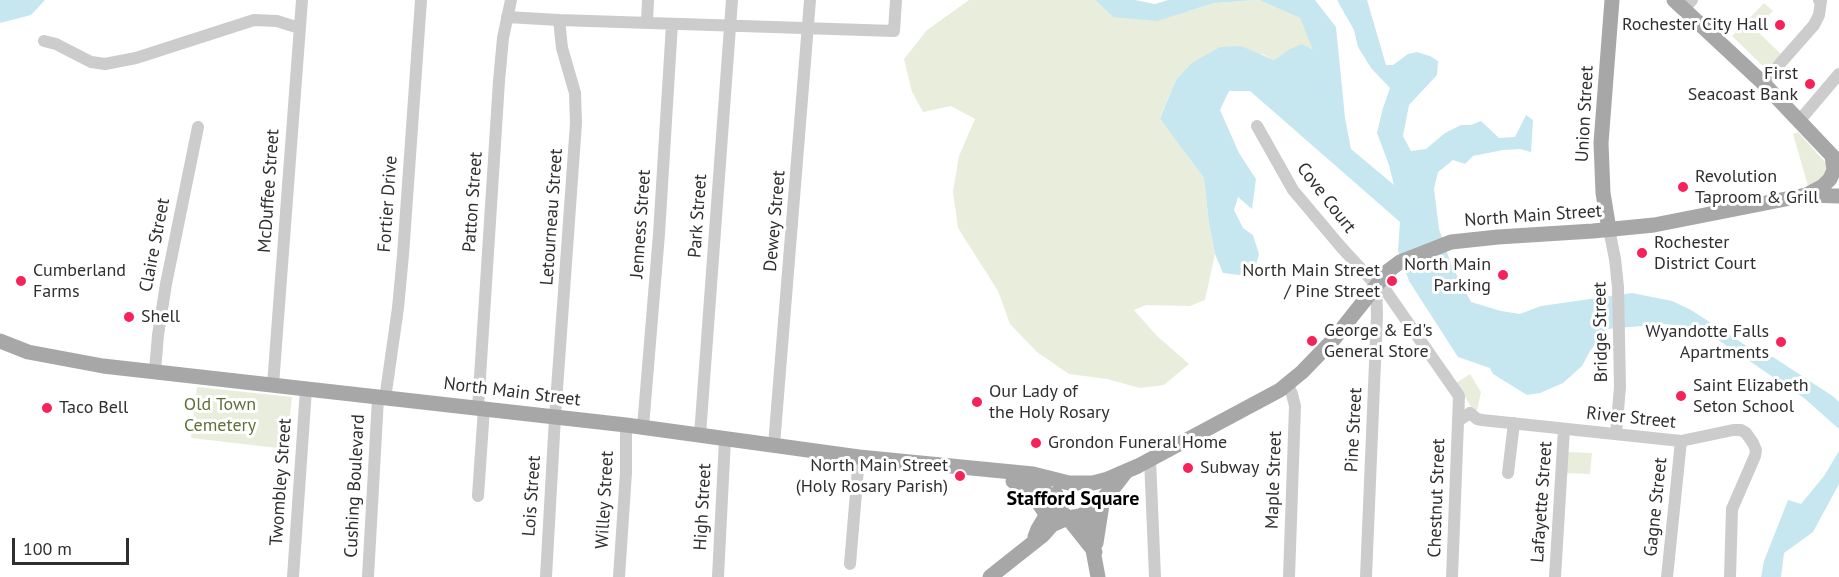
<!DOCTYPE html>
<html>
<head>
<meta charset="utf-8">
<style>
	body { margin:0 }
	#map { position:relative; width:1839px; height:577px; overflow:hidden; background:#fff; font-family:"PT Sans",sans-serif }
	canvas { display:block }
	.scale { position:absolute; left:12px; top:538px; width:117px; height:27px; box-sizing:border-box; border:3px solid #2f2f2f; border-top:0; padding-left:8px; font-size:18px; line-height:21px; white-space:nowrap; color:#2f2f2f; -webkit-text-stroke:4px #fff; paint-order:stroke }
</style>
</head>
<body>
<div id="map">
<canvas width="1839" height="577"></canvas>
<div class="scale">100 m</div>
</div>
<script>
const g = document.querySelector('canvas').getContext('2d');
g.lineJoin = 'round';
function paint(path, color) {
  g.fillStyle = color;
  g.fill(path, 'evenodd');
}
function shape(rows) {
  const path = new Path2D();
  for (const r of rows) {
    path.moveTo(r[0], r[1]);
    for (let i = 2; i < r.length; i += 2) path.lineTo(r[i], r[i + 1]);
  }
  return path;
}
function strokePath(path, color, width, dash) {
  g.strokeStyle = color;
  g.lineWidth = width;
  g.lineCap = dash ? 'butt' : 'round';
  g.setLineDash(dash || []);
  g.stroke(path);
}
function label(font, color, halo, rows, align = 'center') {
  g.font = font + ' "PT Sans",sans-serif';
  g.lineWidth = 6;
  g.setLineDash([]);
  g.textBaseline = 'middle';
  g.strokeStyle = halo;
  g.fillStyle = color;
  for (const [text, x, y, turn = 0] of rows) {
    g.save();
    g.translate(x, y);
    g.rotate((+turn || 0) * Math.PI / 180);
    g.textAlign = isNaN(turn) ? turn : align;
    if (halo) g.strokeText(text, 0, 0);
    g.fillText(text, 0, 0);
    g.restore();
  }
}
paint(shape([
	[969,0,1095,0,1113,17,1189,11,1214,3,1259,0,1300,18,1314,50,1288,50,1274,60,1262,54,1176,80,1160,117,1174,138,1204,178,1209,224,1215,254,1205,300,1190,306,1146,305,1134,310,1156,335,1189,364,1164,385,1140,388,1107,379,1069,374,1037,352,1010,324,998,291,958,228,953,192,959,156,975,119,951,106,923,112,912,92,904,59,927,30],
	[1764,3,1773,11,1755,29,1781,54,1766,69,1732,36],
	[1798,132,1825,162,1827,168,1826,174,1814,184,1808,186,1793,134],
	[1470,374,1481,392,1477,411,1472,408,1456,383],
	[197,387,292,397,286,449,191,438],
	[1568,452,1592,453,1590,474,1567,473]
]), '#e9eedc');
paint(shape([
	[0,0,45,0,31,15,0,23],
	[1095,0,1135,0,1155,4,1168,0,1258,0,1214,3,1157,21,1113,17],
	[1259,0,1315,0,1336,27,1345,118,1351,149,1394,185,1389,165,1377,133,1383,108,1390,88,1371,68,1358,47,1354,30,1337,0,1367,0,1386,65,1393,65,1408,54,1417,52,1430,56,1438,61,1437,75,1409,105,1403,136,1411,151,1426,149,1445,133,1461,125,1471,125,1481,121,1499,138,1515,137,1526,115,1533,120,1531,152,1520,149,1503,150,1473,156,1465,164,1453,160,1438,172,1434,189,1439,229,1451,264,1471,302,1501,311,1520,314,1541,306,1632,293,1672,301,1691,310,1762,356,1773,357,1834,397,1839,402,1839,429,1804,398,1711,335,1691,327,1664,324,1607,329,1590,351,1582,366,1563,383,1540,393,1527,395,1493,374,1490,368,1458,357,1409,281,1398,251,1400,222,1250,91,1229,91,1220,110,1239,153,1256,179,1252,209,1238,197,1234,210,1243,228,1253,235,1259,254,1255,268,1239,275,1223,273,1215,254,1209,224,1204,178,1174,138,1160,118,1176,80,1192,63,1220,47,1241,46,1274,60,1288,50,1302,44,1313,50,1300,18],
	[1839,451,1839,484,1813,532,1784,553,1781,577,1761,577,1764,561,1788,500,1801,504,1824,476]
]), '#c6e7ef');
strokePath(shape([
	[1684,9,1692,0],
	[507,17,559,20,894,31,896,0],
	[647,22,648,0],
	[44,41,56,44,91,62,105,64,136,58,254,20,277,21,299,28],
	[1763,83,1814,25,1819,15,1821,1,1819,0],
	[1800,120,1839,74],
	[1257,126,1293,190,1341,247,1376,285,1377,315,1366,577],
	[1609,229,1615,259,1618,287,1620,387,1616,434],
	[1379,281,1459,396,1452,577],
	[155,371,158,335,166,284,198,127],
	[273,385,302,0],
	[1288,385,1292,394,1295,406,1289,577],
	[385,399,398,308,403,255,421,0],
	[478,408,499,81,503,38,511,0],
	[1458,421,1470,413,1477,419,1482,420,1681,441,1733,430,1741,430,1746,433,1753,443,1756,450,1755,456,1732,509,1730,577],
	[643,427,659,234,672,24],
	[700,435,732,0],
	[774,445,810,0],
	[1150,459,1155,577],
	[1508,473,1514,423],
	[478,496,484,408],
	[850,564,859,457],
	[293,577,306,389],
	[368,577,378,398],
	[546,577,555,417,576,123,575,93,562,48,559,20],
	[619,577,626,472,626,425],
	[718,577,725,439],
	[1555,577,1564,429],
	[1667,577,1681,441]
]), '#ccc', 12);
strokePath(shape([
	[1674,0,1763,83,1839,163],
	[1808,194,1823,186,1830,179,1834,170,1832,156],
	[1609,229,1603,193,1601,143,1612,0],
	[0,341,28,352,103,366,626,425,859,457,1033,474,1069,483,1093,483,1108,479,1138,466,1280,390,1302,372,1333,340,1388,271,1400,262,1451,242,1498,237,1593,231,1654,225,1806,195,1839,196],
	[1022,475,1028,482,1038,486,1046,492,1057,508,1068,518,1095,552],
	[1013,481,1038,502,1046,514],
	[1092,506,1088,523,1098,577],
	[1035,537,1038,529,1054,502,1056,494],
	[1096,543,1103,498],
	[990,577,1043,535,1052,525,1068,518,1080,516,1090,511,1115,486,1125,473]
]), '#a7a7a7', 15);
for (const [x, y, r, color] of [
	[1780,25,6,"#f6225a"],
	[1810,84,6,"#f6225a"],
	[1683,187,6,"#f6225a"],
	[1642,253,6,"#f6225a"],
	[1503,275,6,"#f6225a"],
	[21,281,6,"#f6225a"],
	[1392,281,6,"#f6225a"],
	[129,317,6,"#f6225a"],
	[1312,341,6,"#f6225a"],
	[1781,342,6,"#f6225a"],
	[1681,396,6,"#f6225a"],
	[977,402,6,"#f6225a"],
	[47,408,6,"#f6225a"],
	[1036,443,6,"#f6225a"],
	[1188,468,6,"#f6225a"],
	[960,476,6,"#f6225a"]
]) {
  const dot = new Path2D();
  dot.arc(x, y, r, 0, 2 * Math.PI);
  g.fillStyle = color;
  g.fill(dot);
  strokePath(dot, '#fff', 2);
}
label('18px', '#2f2f2f', '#fff', [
	["Rochester City Hall",1768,25,"right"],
	["First",1798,74,"right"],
	["Seacoast Bank",1798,95,"right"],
	["Revolution",1695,177],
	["Taproom & Grill",1695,198],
	["Rochester",1654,243],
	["District Court",1654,264],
	["North Main",1491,265,"right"],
	["Parking",1491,286,"right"],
	["Cumberland",33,271],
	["Farms",33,292],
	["North Main Street",1380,271,"right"],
	["/ Pine Street",1380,292,"right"],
	["Shell",141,317],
	["George & Ed's",1324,331],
	["General Store",1324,352],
	["Wyandotte Falls",1769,332,"right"],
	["Apartments",1769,353,"right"],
	["Saint Elizabeth",1693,386],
	["Seton School",1693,407],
	["Our Lady of",989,392],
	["the Holy Rosary",989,413],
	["Taco Bell",59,408],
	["Grondon Funeral Home",1048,443],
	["North Main Street",948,466,"right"],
	["(Holy Rosary Parish)",948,487,"right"],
	["Subway",1200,468]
], 'left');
label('18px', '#2f2f2f', '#fff', [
	["Union Street",1585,114,-87],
	["McDuffee Street",269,191,-86],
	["Cove Court",1326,198,52],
	["Patton Street",473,202,-86],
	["Fortier Drive",388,204,-86],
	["Park Street",698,216,-86],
	["North Main Street",1533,216,-4],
	["Letourneau Street",552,217,-86],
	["Dewey Street",775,221,-85],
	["Jenness Street",641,224,-86],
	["Claire Street",155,245,-79],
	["Bridge Street",1601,332,-91],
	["North Main Street",512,392,7],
	["River Street",1631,418,6],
	["Pine Street",1354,430,-87],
	["Maple Street",1274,480,-88],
	["Twombley Street",281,482,-86],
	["Cushing Boulevard",355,486,-87],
	["Lois Street",532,496,-86],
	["Chestnut Street",1437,498,-88],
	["Willey Street",605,500,-87],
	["Lafayette Street",1542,502,-86],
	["High Street",703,507,-87],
	["Gagne Street",1656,507,-84]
]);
label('18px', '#5d7038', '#fff', [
	["Old Town",220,405],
	["Cemetery",220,426]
]);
label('bold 20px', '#000', '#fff', [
	["Stafford Square",1073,499]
]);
</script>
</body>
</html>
